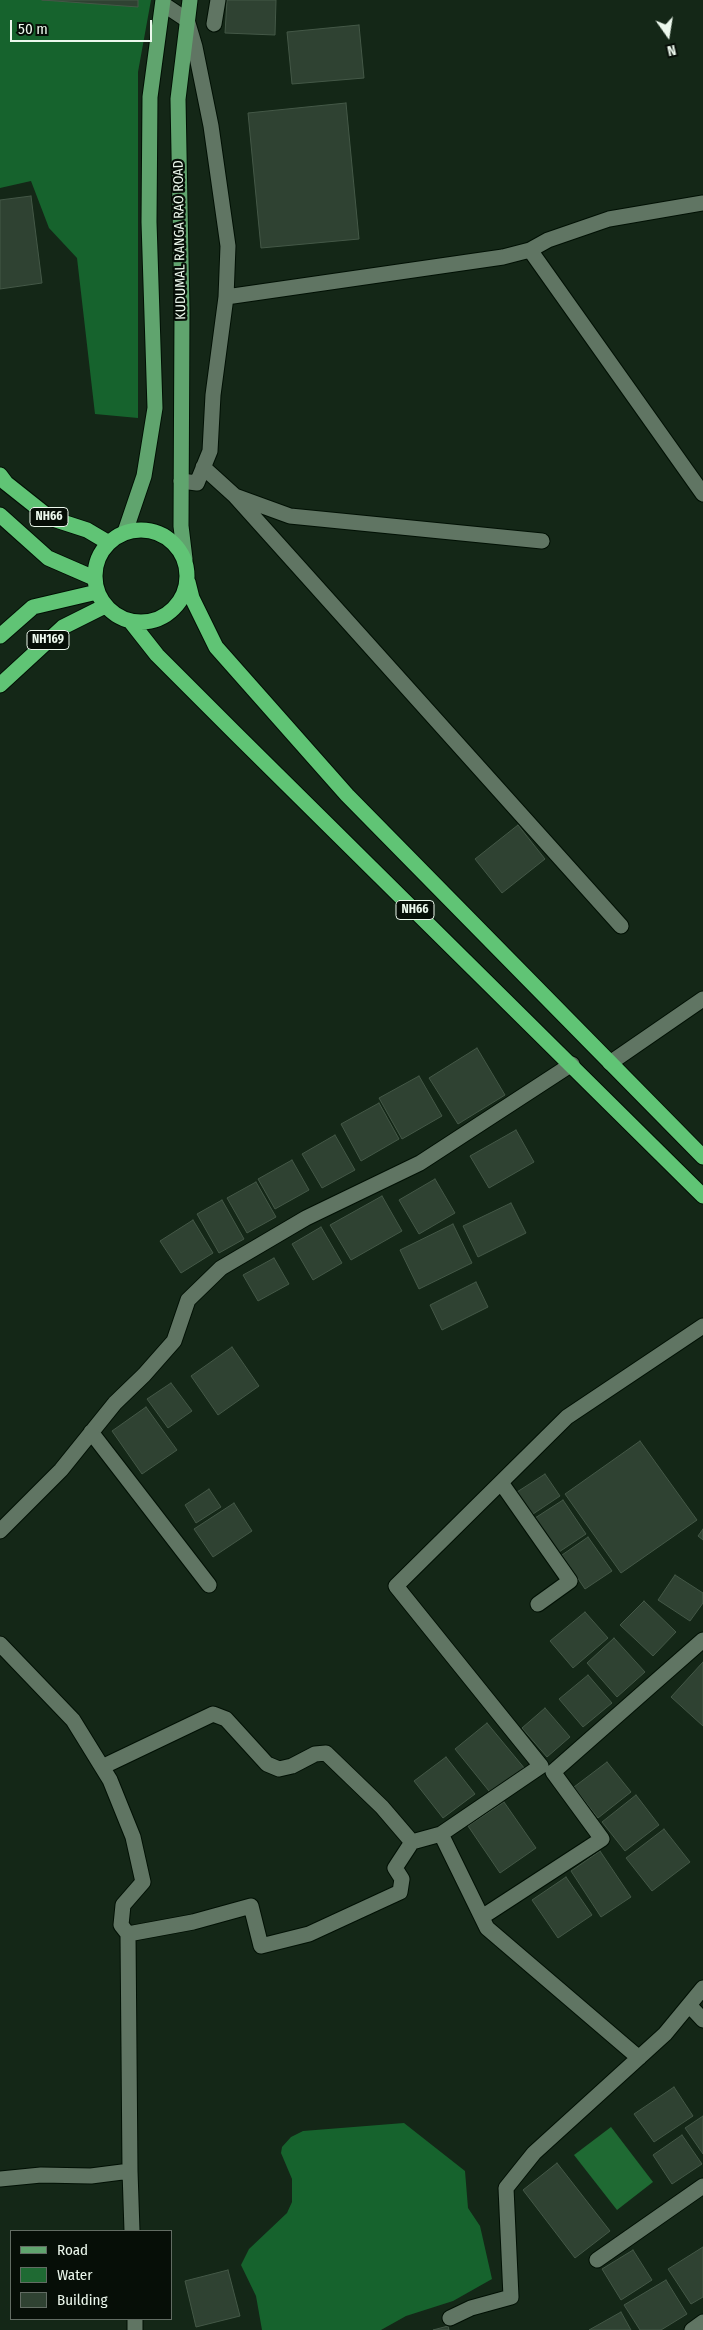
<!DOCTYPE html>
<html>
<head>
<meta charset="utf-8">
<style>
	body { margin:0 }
	#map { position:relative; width:703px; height:2330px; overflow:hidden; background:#142717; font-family:"Fira Sans Condensed",sans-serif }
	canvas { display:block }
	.legend { position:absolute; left:10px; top:2230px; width:162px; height:90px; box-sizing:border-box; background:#060e07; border:1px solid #626c63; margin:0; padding:6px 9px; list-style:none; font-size:15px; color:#ecf8ed }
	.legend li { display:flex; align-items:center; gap:10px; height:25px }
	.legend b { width:25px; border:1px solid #626c63 }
	.north { position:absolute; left:643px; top:10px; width:50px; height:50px; -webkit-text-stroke:4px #060e07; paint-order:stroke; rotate:167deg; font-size:14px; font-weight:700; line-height:20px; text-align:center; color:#ecf8ed }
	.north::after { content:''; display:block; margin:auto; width:18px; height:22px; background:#ecf8ed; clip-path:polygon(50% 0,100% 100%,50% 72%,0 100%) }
	.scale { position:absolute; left:10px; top:20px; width:142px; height:22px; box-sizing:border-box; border:2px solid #ecf8ed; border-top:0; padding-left:6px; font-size:15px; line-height:18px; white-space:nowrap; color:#ecf8ed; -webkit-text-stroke:4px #060e07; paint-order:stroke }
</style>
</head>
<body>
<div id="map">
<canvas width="703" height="2330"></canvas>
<ul class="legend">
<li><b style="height:6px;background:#60a46e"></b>Road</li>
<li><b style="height:14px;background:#1f6a33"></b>Water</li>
<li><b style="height:14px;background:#2f4232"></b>Building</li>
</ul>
<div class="north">N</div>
<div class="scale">50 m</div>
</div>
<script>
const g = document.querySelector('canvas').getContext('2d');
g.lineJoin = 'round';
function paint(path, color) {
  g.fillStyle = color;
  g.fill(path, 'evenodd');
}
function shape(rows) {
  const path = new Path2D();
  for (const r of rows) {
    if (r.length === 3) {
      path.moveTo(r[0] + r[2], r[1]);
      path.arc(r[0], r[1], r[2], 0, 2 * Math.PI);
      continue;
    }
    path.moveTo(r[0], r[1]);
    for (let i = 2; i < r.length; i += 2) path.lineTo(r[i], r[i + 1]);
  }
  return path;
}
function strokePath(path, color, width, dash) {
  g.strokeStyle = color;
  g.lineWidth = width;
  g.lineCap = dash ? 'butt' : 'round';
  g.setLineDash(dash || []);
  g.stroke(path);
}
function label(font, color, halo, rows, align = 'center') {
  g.font = font + ' "Fira Sans Condensed",sans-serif';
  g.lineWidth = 4.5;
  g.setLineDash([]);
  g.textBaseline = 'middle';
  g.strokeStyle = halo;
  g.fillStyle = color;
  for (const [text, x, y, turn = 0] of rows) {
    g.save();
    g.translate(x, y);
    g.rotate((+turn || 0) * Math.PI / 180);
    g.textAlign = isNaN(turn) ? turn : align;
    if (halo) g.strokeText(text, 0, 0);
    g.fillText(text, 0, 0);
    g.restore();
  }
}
paint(shape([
	[0,0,151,0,138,72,138,418,95,414,77,258,49,228,31,181,0,188],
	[404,2123,465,2171,468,2208,480,2226,492,2279,453,2301,406,2316,381,2330,262,2330,256,2296,241,2265,249,2249,287,2213,292,2202,292,2179,281,2153,282,2147,291,2137,303,2131]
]), '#16632d');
paint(shape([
	[611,2127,653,2182,617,2210,574,2155]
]), '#1f6a33');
const building = shape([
	[42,0,138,0,138,7,42,0],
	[227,0,276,0,275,35,225,33,227,0],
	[359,25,364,78,292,84,287,32,359,25],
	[346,103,359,239,261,248,248,113,346,103],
	[31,196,42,283,0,289,0,200,31,196],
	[518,825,545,859,502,893,475,859,518,825],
	[477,1048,505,1095,458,1124,429,1078,477,1048],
	[419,1076,442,1116,402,1139,379,1098,419,1076],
	[379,1103,399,1139,361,1161,341,1124,379,1103],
	[516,1130,534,1162,489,1188,470,1156,516,1130],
	[335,1135,355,1170,322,1188,302,1154,335,1135],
	[292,1160,309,1190,275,1209,258,1179,292,1160],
	[435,1179,455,1213,419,1234,399,1200,435,1179],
	[256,1182,276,1217,247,1233,227,1198,256,1182],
	[382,1196,402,1231,351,1260,330,1225,382,1196],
	[222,1200,244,1239,219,1253,197,1214,222,1200],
	[511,1203,526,1233,478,1257,463,1226,511,1203],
	[193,1220,213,1253,181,1273,160,1241,193,1220],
	[453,1224,472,1263,419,1289,400,1250,453,1224],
	[321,1227,342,1263,313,1280,292,1244,321,1227],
	[274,1258,289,1284,258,1301,243,1275,274,1258],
	[476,1282,488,1307,442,1330,430,1305,476,1282],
	[232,1347,259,1386,218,1415,191,1376,232,1347],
	[171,1383,192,1411,168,1428,147,1399,171,1383],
	[146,1407,177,1450,142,1474,112,1431,146,1407],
	[640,1441,697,1520,621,1573,565,1494,640,1441],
	[545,1474,560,1496,533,1514,517,1492,545,1474],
	[209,1489,221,1507,196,1523,185,1505,209,1489],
	[563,1500,586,1534,559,1552,535,1518,563,1500],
	[234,1503,252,1531,213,1557,194,1529,234,1503],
	[703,1529,703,1540,698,1536,703,1529],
	[588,1537,612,1571,585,1589,562,1555,588,1537],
	[675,1575,703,1593,703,1603,690,1621,658,1600,675,1575],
	[644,1601,676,1632,653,1656,620,1625,644,1601],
	[585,1612,608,1638,573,1668,550,1641,585,1612],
	[614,1638,645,1672,617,1697,587,1663,614,1638],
	[703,1662,703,1726,671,1697,703,1662],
	[588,1675,612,1703,583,1727,559,1699,588,1675],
	[545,1708,570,1737,547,1757,522,1728,545,1708],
	[487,1723,525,1769,493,1796,455,1749,487,1723],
	[446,1757,475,1794,443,1818,414,1781,446,1757],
	[607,1762,631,1792,598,1818,574,1787,607,1762],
	[636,1795,659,1825,625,1851,602,1822,636,1795],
	[504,1802,536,1848,500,1873,468,1826,504,1802],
	[664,1829,690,1862,652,1891,626,1858,664,1829],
	[600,1851,631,1897,601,1917,571,1871,600,1851],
	[566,1877,592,1915,558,1938,532,1900,566,1877],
	[674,2087,693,2116,654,2142,634,2114,674,2087],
	[703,2116,703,2154,685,2128,703,2116],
	[682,2135,702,2164,672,2184,653,2155,682,2135],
	[557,2163,610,2231,575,2258,523,2190,557,2163],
	[703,2247,703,2297,691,2304,668,2269,703,2247],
	[633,2250,652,2280,621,2300,602,2269,633,2250],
	[228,2270,240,2316,196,2327,185,2281,228,2270],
	[666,2280,687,2314,661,2330,640,2330,624,2305,666,2280],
	[621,2312,631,2330,589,2330,621,2312],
	[448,2326,449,2330,433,2330,448,2326]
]);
paint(building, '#2f4232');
strokePath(building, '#445847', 1);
const street = shape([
	[163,4,187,20,195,47,211,126,228,246,226,297,213,395,210,451,197,483,181,481],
	[214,24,218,0],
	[530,250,703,494],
	[226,297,503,257,530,250,548,240,609,219,703,203],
	[203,467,235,496,290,516,542,541],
	[235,496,621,926],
	[610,1063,703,999],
	[91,1432,209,1585],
	[502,1484,570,1581,538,1604],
	[0,1531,61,1470,115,1403,144,1375,174,1341,188,1300,221,1268,306,1218,420,1163,572,1064],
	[0,1644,73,1720,110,1780,133,1837,143,1882,123,1905,121,1925,128,1934,193,1922,251,1906,261,1946,309,1934,400,1892,402,1879,395,1868,412,1842,441,1834,541,1766,396,1586,567,1417,703,1326],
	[102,1767,213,1714,226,1719,267,1764,279,1769,292,1766,315,1754,326,1753,382,1807,412,1842],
	[441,1834,487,1928,639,2058],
	[482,1917,602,1839,553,1772,703,1640],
	[128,1934,130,2171],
	[689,2005,703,2020],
	[0,2179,41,2175,91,2176,130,2171,132,2231],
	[597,2260,703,2186],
	[450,2318,471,2308,511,2297,506,2188,534,2153,665,2034,703,1988],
	[135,2319,135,2330],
	[692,2330,703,2322]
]);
const primary = shape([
	[125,532,144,476,155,408,149,222,150,97,163,0],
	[185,559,181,526,182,312,178,99,190,0]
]);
const highway = shape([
	[0,475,6,483,50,518,87,530,109,543],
	[0,515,48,558,94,578],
	[141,576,46],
	[188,582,192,598,216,647,347,795,703,1157],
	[131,622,157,655,235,733,703,1196],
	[0,636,33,607,97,592],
	[0,685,63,627,105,606]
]);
strokePath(street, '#011004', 17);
strokePath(primary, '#011004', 17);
strokePath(highway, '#011004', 17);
strokePath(street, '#607563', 15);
strokePath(primary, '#60a46e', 15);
strokePath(highway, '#60c475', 15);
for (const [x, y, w] of [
	[49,517,38],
	[48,640,42],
	[415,910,38]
]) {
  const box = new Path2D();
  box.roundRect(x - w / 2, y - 9.5, w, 19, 4);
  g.fillStyle = '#060e07';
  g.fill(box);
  strokePath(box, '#ecf8ed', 1);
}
label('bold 12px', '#ecf8ed', null, [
	["NH66",49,517],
	["NH169",48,640],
	["NH66",415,910]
]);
label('14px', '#ecf8ed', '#060e07', [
	["KUDUMAL RANGA RAO ROAD",180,240,-91]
]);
</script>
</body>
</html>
